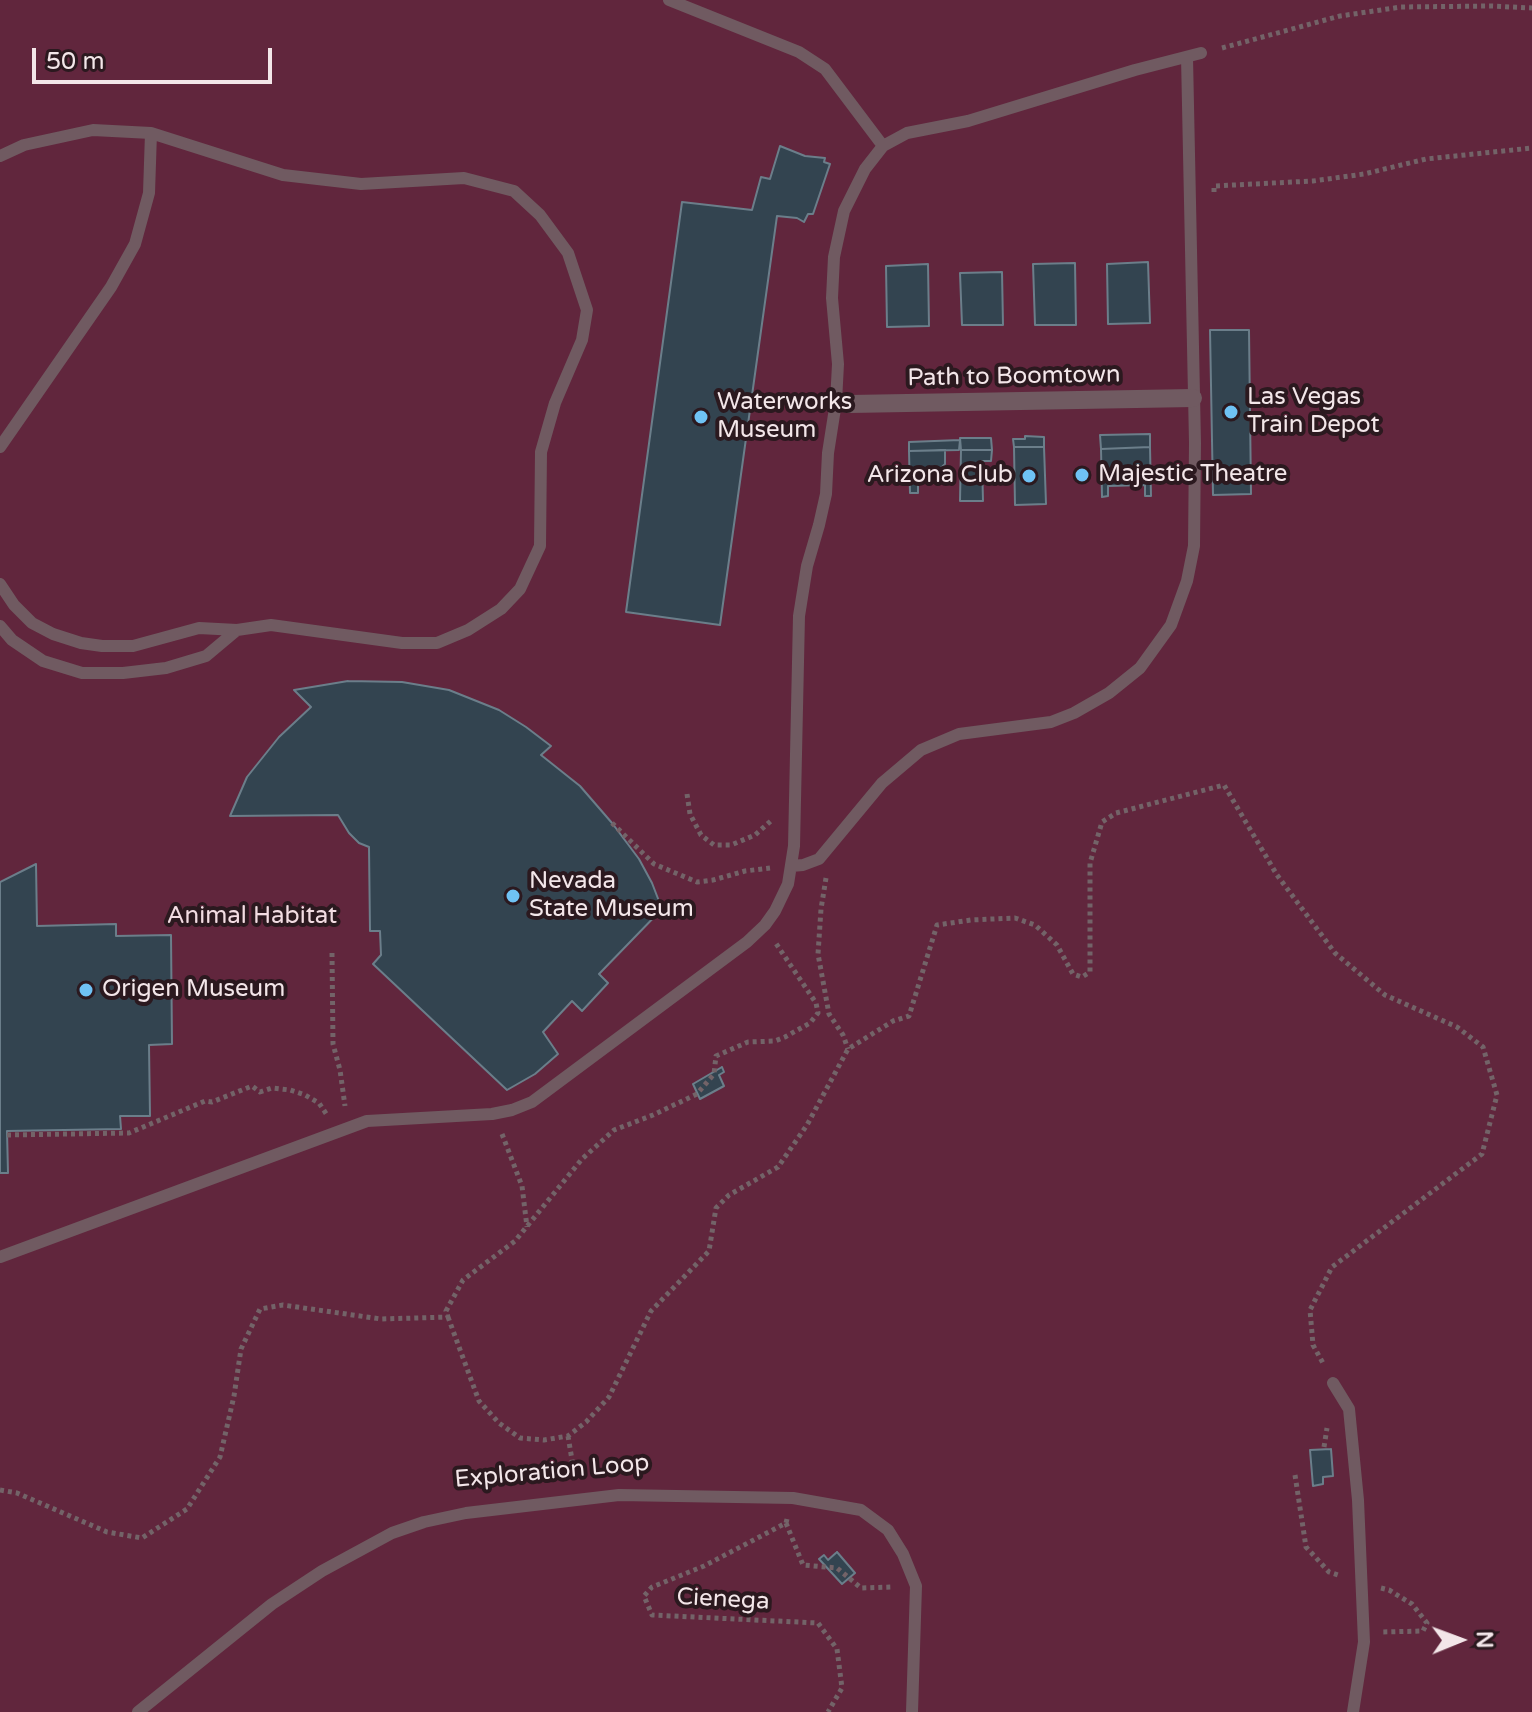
<!DOCTYPE html>
<html>
<head>
<meta charset="utf-8">
<style>
	body { margin:0 }
	#map { position:relative; width:1532px; height:1712px; overflow:hidden; background:#352329; font-family:"Varela Round",sans-serif }
	canvas { display:block }
	.north { position:absolute; left:1420px; top:1600px; width:80px; height:80px; -webkit-text-stroke:6px #2b191f; paint-order:stroke; rotate:89deg; font-size:22px; font-weight:700; line-height:32px; text-align:center; color:#f3e6e9 }
	.north::after { content:''; display:block; margin:auto; width:28px; height:36px; background:#f3e6e9; clip-path:polygon(50% 0,100% 100%,50% 72%,0 100%) }
	.scale { position:absolute; left:32px; top:48px; width:240px; height:36px; box-sizing:border-box; border:4px solid #f3e6e9; border-top:0; padding-left:10px; font-size:24px; line-height:28px; white-space:nowrap; color:#f3e6e9; -webkit-text-stroke:6px #2b191f; paint-order:stroke }
</style>
</head>
<body>
<div id="map">
<canvas width="1532" height="1712"></canvas>
<div class="north">N</div>
<div class="scale">50 m</div>
</div>
<script>
const g = document.querySelector('canvas').getContext('2d');
g.lineJoin = 'round';
function paint(path, color) {
  g.fillStyle = color;
  g.fill(path, 'evenodd');
}
function shape(rows) {
  const path = new Path2D();
  for (const r of rows) {
    path.moveTo(r[0], r[1]);
    for (let i = 2; i < r.length; i += 2) path.lineTo(r[i], r[i + 1]);
  }
  return path;
}
function strokePath(path, color, width, dash) {
  g.strokeStyle = color;
  g.lineWidth = width;
  g.lineCap = dash ? 'butt' : 'round';
  g.setLineDash(dash || []);
  g.stroke(path);
}
function label(font, color, halo, rows, align = 'center') {
  g.font = font + ' "Varela Round",sans-serif';
  g.lineWidth = 8;
  g.setLineDash([]);
  g.textBaseline = 'middle';
  g.strokeStyle = halo;
  g.fillStyle = color;
  for (const [text, x, y, turn = 0] of rows) {
    g.save();
    g.translate(x, y);
    g.rotate((+turn || 0) * Math.PI / 180);
    g.textAlign = isNaN(turn) ? turn : align;
    if (halo) g.strokeText(text, 0, 0);
    g.fillText(text, 0, 0);
    g.restore();
  }
}
paint(shape([
	[0,0,1532,0,1532,1712,0,1712]
]), '#61263d');
const building = shape([
	[780,146,805,156,825,158,824,162,830,164,813,214,808,214,804,222,797,218,777,216,720,625,626,612,682,202,752,210,761,177,770,179,780,146],
	[1148,262,1150,323,1108,324,1107,264,1148,262],
	[1075,263,1076,325,1035,325,1033,264,1075,263],
	[928,264,929,326,887,327,886,266,928,264],
	[1002,272,1003,325,962,325,960,273,1002,272],
	[1210,330,1249,330,1251,494,1213,495,1210,330],
	[1150,434,1150,447,1101,449,1100,435,1150,434],
	[1025,436,1044,437,1044,447,1014,447,1013,439,1025,439,1025,436],
	[960,438,991,438,992,450,961,450,960,438],
	[960,440,959,450,909,451,909,442,960,440],
	[1014,447,1044,447,1046,504,1015,505,1014,447],
	[1150,447,1151,496,1145,496,1145,485,1108,486,1108,496,1102,497,1101,449,1150,447],
	[945,450,945,464,931,477,918,478,918,493,910,493,909,451,945,450],
	[961,450,992,450,991,461,982,461,983,501,960,501,961,450],
	[348,681,402,682,449,690,499,710,526,727,551,746,541,755,580,786,612,823,639,859,652,883,662,909,599,974,608,983,582,1011,572,1001,543,1032,558,1054,535,1074,507,1090,373,964,381,955,380,931,370,931,369,847,359,843,349,833,338,815,230,816,247,777,279,737,311,707,294,690,348,681],
	[36,864,37,926,116,924,116,936,171,935,172,1044,149,1045,150,1116,120,1116,121,1129,7,1131,8,1173,0,1173,0,882,36,864],
	[722,1067,724,1072,719,1075,724,1086,700,1099,693,1084,722,1067],
	[1331,1449,1333,1476,1323,1477,1323,1484,1313,1486,1310,1450,1331,1449],
	[837,1552,855,1573,842,1584,819,1559,824,1555,828,1560,837,1552]
]);
paint(building, '#334450');
strokePath(building, '#6b7e8a', 2);
strokePath(shape([
	[1222,48,1340,16,1401,7,1491,6,1532,8],
	[1214,192,1214,186,1313,181,1364,174,1426,159,1532,148],
	[687,794,690,814,701,835,714,845,731,845,755,835,773,819],
	[612,823,654,864,697,882,713,880,745,871,770,868],
	[826,878,821,909,818,954,829,1014,843,1035,848,1049],
	[332,953,333,1044,340,1070,345,1106],
	[502,1134,522,1186,527,1227],
	[7,1135,129,1133,205,1101,212,1102,252,1086,260,1092,272,1088,290,1090,305,1095,319,1103,327,1115],
	[448,1317,479,1401,499,1423,520,1438,544,1440,568,1436,586,1422,609,1397,651,1311,709,1251,716,1208,729,1195,778,1167,807,1125,848,1049,893,1021,909,1016,937,925,971,920,1015,918,1035,925,1057,945,1073,974,1082,977,1090,972,1090,863,1102,822,1116,813,1224,785,1277,875,1335,953,1385,995,1457,1027,1483,1047,1497,1095,1482,1154,1332,1267,1310,1310,1313,1345,1324,1365],
	[568,1436,572,1460,573,1479],
	[1324,1447,1327,1428],
	[1295,1475,1306,1547,1329,1572,1341,1576],
	[0,1490,17,1493,107,1532,142,1538,187,1509,220,1457,234,1396,241,1349,260,1309,283,1305,381,1319,448,1317,446,1311,463,1280,515,1241,582,1159,614,1130,653,1115,697,1094,714,1074,716,1056,748,1042,775,1041,785,1037,810,1023,818,1013,816,1003,775,942],
	[787,1519,786,1523,704,1566,652,1587,644,1596,652,1615,818,1623,837,1649,842,1688,828,1712],
	[786,1523,803,1565,837,1568,861,1588,894,1587],
	[1381,1588,1389,1590,1412,1604,1427,1623,1423,1631,1382,1632]
]), '#736368', 5, [4, 4]);
strokePath(shape([
	[883,146,907,133,968,121,1135,70,1201,53],
	[0,156,24,145,93,130,151,133,283,175,361,184,464,178,514,191,540,215,568,253,587,310,582,340,555,403,541,452,540,546,520,589,501,609,468,630,437,643,402,643,271,625,237,630,199,628,133,646,102,646,81,643,53,634,32,623,14,605,0,584],
	[0,447,111,287,135,244,149,193,151,133],
	[0,626,12,640,43,661,82,673,123,673,166,668,206,656,237,630],
	[791,866,803,865,819,859,882,783,921,750,959,734,1051,722,1074,713,1109,693,1140,668,1171,625,1187,581,1194,546,1195,443,1187,57],
	[0,1257,367,1121,492,1114,512,1110,532,1102,747,942,765,925,775,911,788,884,794,846,799,616,807,566,819,525,826,494,828,453,836,402,838,364,832,298,834,257,844,211,865,169,883,146,825,69,799,52,669,0],
	[1333,1383,1349,1409,1358,1500,1364,1642,1353,1712],
	[138,1712,272,1604,322,1571,392,1533,424,1522,466,1513,619,1495,793,1498,861,1510,888,1530,903,1554,916,1586,912,1712]
]), '#705a61', 12);
strokePath(shape([
	[836,402,850,404,1193,398]
]), '#705a61', 18);
for (const [x, y, r, color] of [
	[1231,412,8,"#6fc2f4"],
	[701,417,8,"#6fc2f4"],
	[1082,475,8,"#6fc2f4"],
	[1029,476,8,"#6fc2f4"],
	[513,896,8,"#6fc2f4"],
	[86,990,8,"#6fc2f4"]
]) {
  const dot = new Path2D();
  dot.arc(x, y, r, 0, 2 * Math.PI);
  g.fillStyle = color;
  g.fill(dot);
  strokePath(dot, '#2b191f', 3);
}
label('24px', '#f3e6e9', '#2b191f', [
	["Path to Boomtown",1014,377,-1],
	["Exploration Loop",552,1472,-5],
	["Cienega",723,1600,3]
]);
label('24px', '#f3e6e9', '#2b191f', [
	["Las Vegas",1247,398],
	["Train Depot",1247,426],
	["Waterworks",717,403],
	["Museum",717,431],
	["Majestic Theatre",1098,475],
	["Arizona Club",1013,476,"right"],
	["Nevada",529,882],
	["State Museum",529,910],
	["Origen Museum",102,990]
], 'left');
label('24px', '#f2dce2', '#2b191f', [
	["Animal Habitat",252,917]
]);
</script>
</body>
</html>
